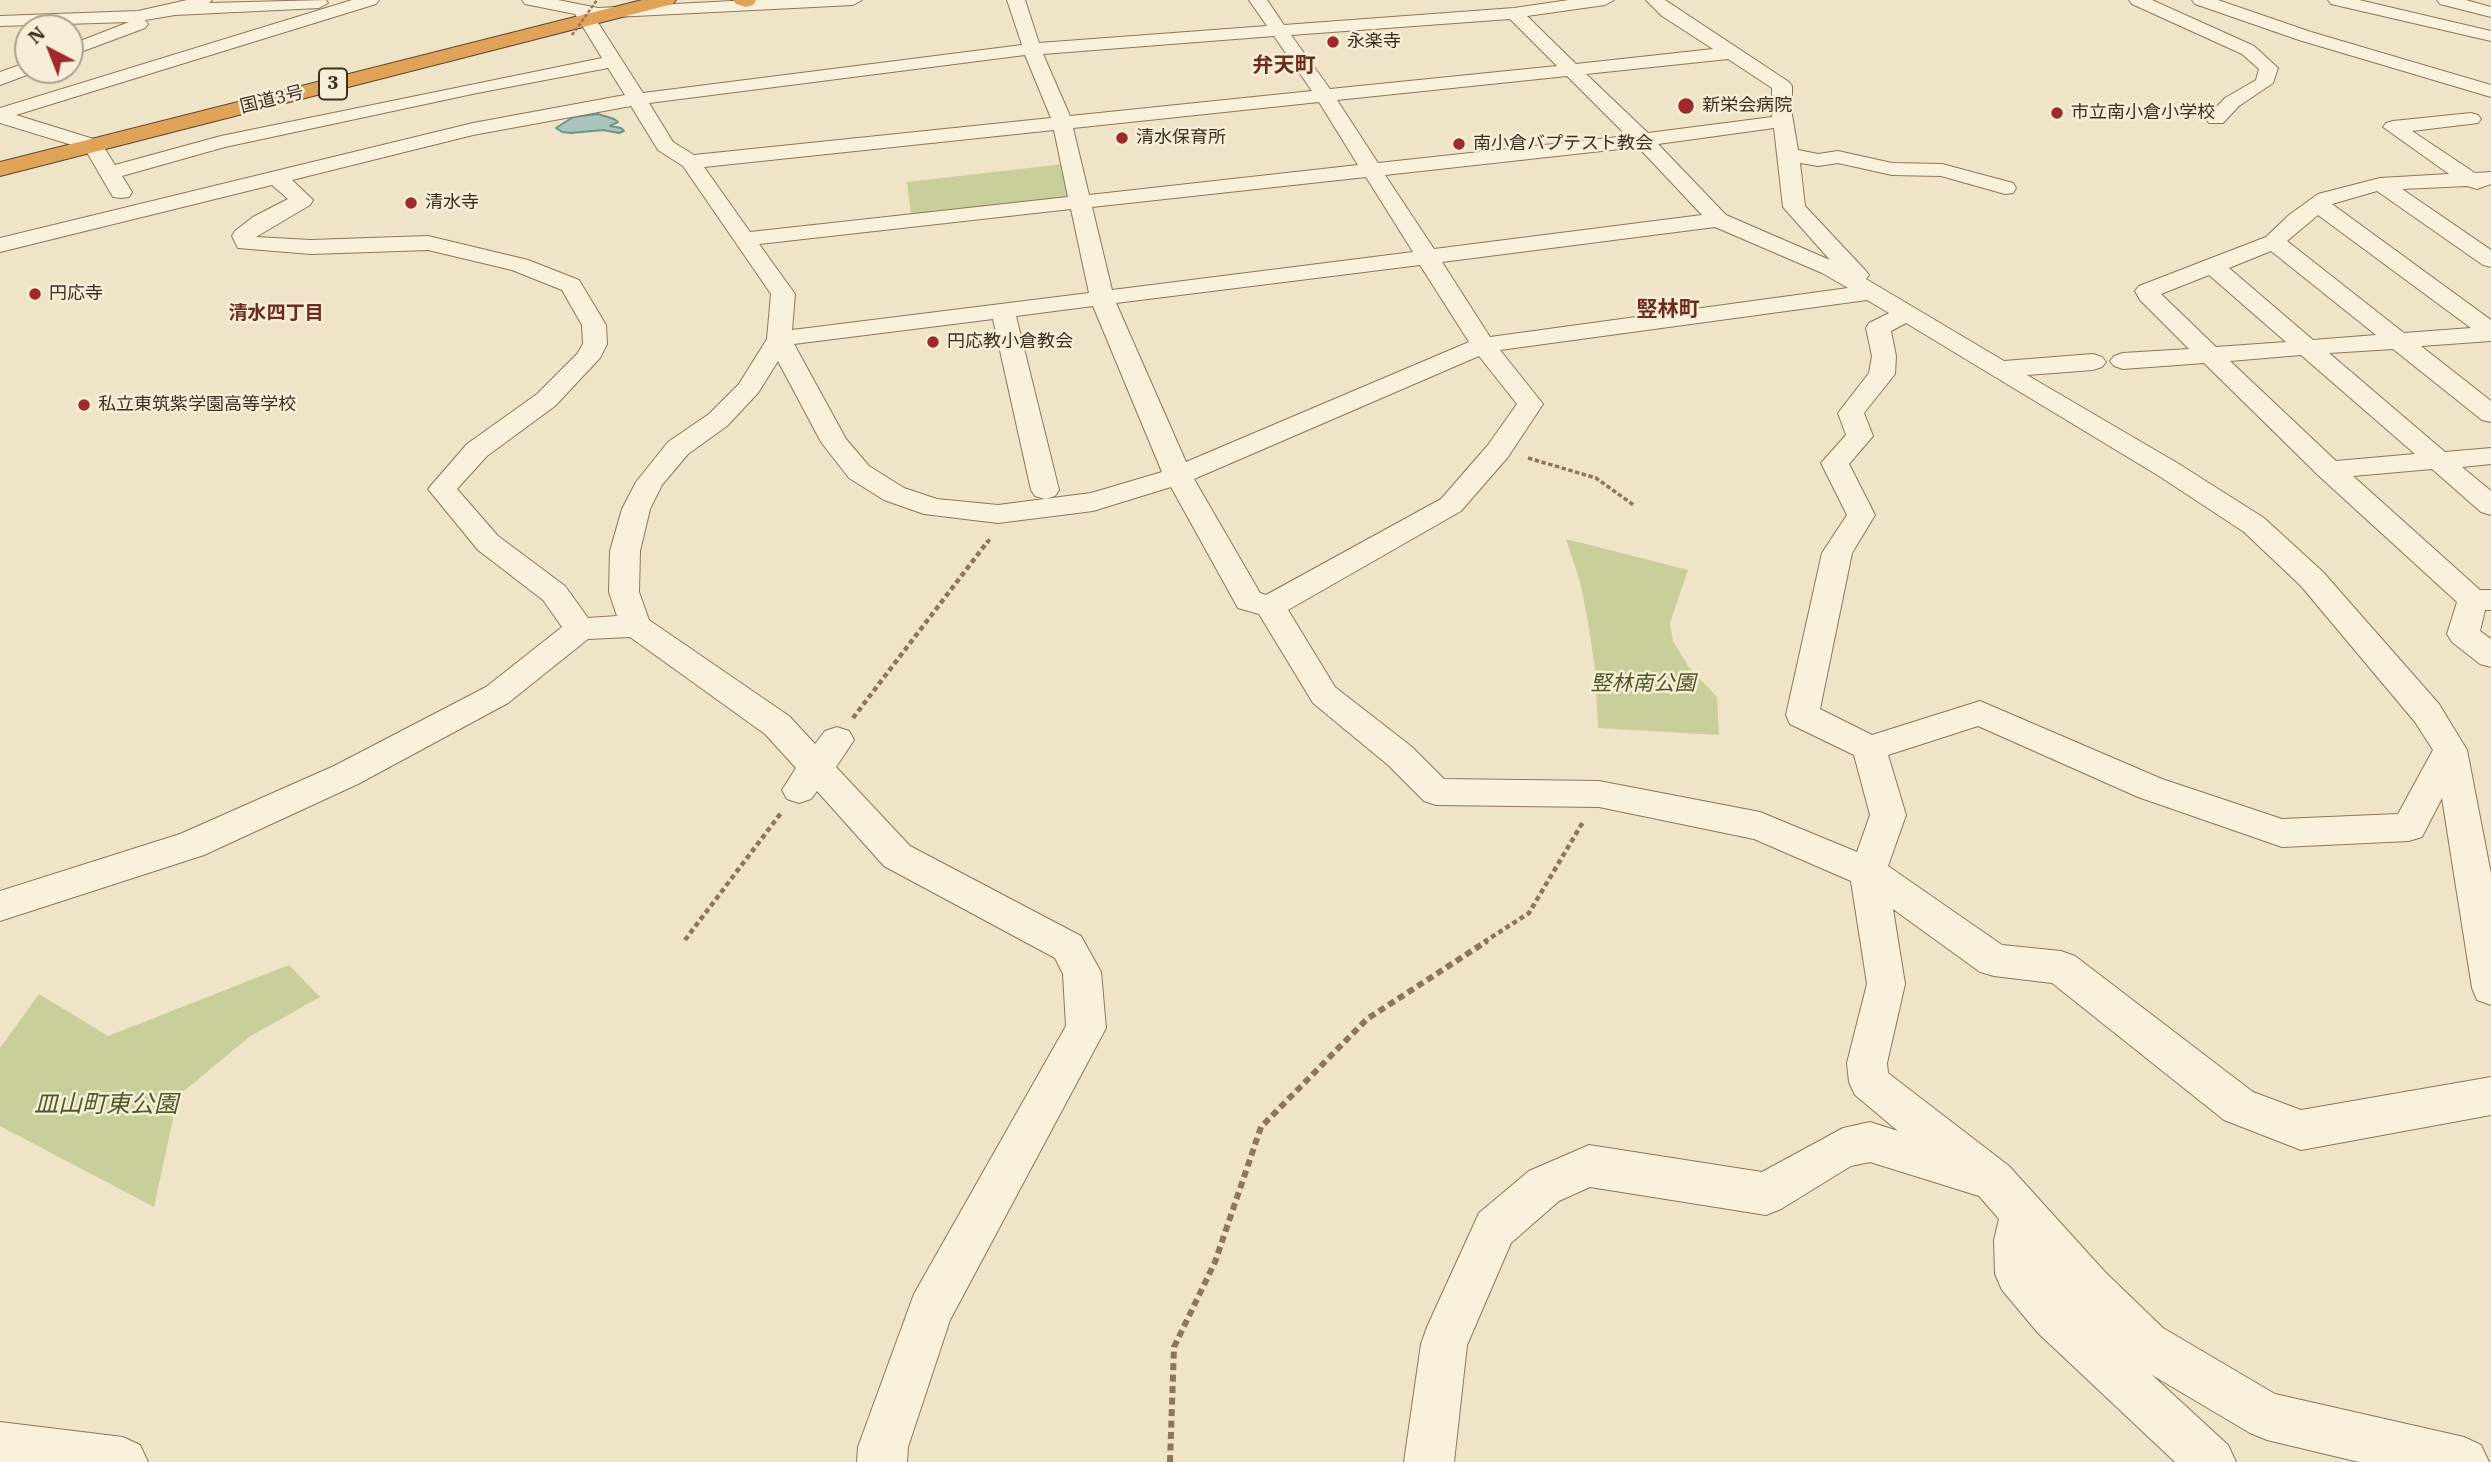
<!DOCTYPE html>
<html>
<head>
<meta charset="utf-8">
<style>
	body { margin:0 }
	#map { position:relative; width:2491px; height:1462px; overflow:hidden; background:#f0e4c8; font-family:"IBM Plex Serif",serif }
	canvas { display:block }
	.north { position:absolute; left:14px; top:14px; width:70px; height:70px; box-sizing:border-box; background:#f7eed8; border:2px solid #ada18e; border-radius:50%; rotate:318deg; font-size:19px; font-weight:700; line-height:28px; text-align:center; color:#3d2e20 }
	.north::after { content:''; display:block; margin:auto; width:24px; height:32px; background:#9e2a2b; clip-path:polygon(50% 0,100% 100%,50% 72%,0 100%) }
</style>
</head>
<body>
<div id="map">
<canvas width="2491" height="1462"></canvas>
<div class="north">N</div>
</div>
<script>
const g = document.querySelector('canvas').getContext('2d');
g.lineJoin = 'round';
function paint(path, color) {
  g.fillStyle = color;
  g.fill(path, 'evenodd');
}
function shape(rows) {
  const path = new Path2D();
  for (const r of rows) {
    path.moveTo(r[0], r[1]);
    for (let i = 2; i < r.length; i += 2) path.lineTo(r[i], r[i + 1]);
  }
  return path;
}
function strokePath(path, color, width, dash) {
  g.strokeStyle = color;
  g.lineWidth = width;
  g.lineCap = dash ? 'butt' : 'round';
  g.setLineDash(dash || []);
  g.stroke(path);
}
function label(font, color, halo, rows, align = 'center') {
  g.font = font + ' "IBM Plex Serif","Noto Sans JP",serif';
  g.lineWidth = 5;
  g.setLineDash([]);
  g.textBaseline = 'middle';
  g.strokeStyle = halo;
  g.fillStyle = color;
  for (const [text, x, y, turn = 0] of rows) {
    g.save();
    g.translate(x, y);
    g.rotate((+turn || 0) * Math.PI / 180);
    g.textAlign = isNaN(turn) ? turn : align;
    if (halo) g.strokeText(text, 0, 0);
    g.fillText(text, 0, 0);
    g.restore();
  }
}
paint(shape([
	[1063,164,1073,194,1065,198,911,216,907,182],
	[1566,539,1688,570,1670,623,1673,641,1688,666,1717,697,1719,735,1598,728,1595,668,1587,616,1580,582],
	[289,965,320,997,249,1037,178,1096,154,1207,0,1126,0,1048,39,994,108,1036]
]), '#c9cf9b');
const water = shape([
	[598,114,614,119,618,122,610,126,621,128,624,131,619,133,603,130,571,133,562,132,556,128,573,117,598,114]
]);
paint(water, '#a9c4bc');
strokePath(water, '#6f938a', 2);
const minor = shape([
	[187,0,212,0,209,3,326,0,328,3,319,8,175,15,145,20,148,24,145,28,70,56,70,45,129,22,0,26,0,16,138,11,187,0],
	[352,0,379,0,376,4,16,115,100,141,115,165,221,136,602,58,575,14,525,4,522,0,558,0,598,8,752,0,862,0,853,5,595,18,643,93,1022,45,1007,0,1025,0,1039,43,1267,26,1249,0,1267,0,1284,25,1514,8,1569,0,1614,0,1605,5,1527,16,1576,64,1713,49,1662,16,1646,0,1665,0,1789,82,1792,86,1792,115,1798,150,1818,154,1838,151,1892,163,1942,164,2013,183,2016,188,2013,193,2005,194,1941,176,1892,175,1838,163,1818,166,1800,163,1805,206,1865,270,1869,275,1866,279,2004,361,2093,354,2102,357,2106,362,2102,367,2093,370,2027,375,2179,464,2264,518,2323,572,2439,704,2467,750,2491,874,2491,1005,2477,1000,2472,988,2442,798,2422,837,2409,841,2282,847,2138,797,1978,726,1888,755,1906,815,1888,866,2002,945,2061,951,2075,956,2253,1092,2301,1110,2491,1077,2491,1115,2301,1150,2224,1120,2052,983,1994,976,1980,972,1893,909,1905,984,1887,1063,1888,1073,2009,1166,2105,1272,2163,1328,2275,1394,2464,1437,2481,1445,2489,1462,2359,1462,2267,1440,2250,1433,2152,1375,2228,1445,2236,1462,2175,1462,2038,1333,2002,1290,1995,1274,1994,1240,1999,1219,1979,1196,1870,1162,1851,1166,1781,1209,1766,1215,1590,1187,1559,1201,1511,1243,1467,1345,1454,1462,1404,1462,1421,1344,1427,1327,1479,1213,1529,1171,1589,1145,1762,1172,1843,1128,1870,1122,1898,1131,1855,1095,1849,1082,1847,1063,1867,984,1851,881,1754,839,1599,807,1436,805,1424,801,1388,765,1313,703,1259,614,1238,608,1171,487,1093,511,998,523,924,514,884,500,849,478,821,442,778,361,758,393,727,426,688,454,662,485,650,509,640,551,639,592,649,620,789,716,815,744,825,731,837,727,849,731,854,740,836,767,910,846,1081,936,1101,972,1106,1028,950,1320,908,1447,907,1462,857,1462,858,1447,914,1294,1066,1026,1063,974,1055,958,884,866,817,791,811,799,799,803,787,799,782,790,796,768,765,734,630,637,588,639,508,703,358,784,204,855,0,921,0,891,180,834,334,766,486,687,562,627,543,600,478,550,428,489,467,444,537,394,577,354,583,344,582,325,562,290,512,270,428,250,311,254,238,248,232,236,235,231,253,217,288,199,272,185,0,252,0,238,473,123,625,95,608,68,477,93,225,147,122,176,132,192,129,197,121,198,113,197,85,149,0,123,0,108,352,0],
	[1510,19,1557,66,1330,89,1291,35,1510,19],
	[1274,36,1312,91,1070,116,1043,54,1274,36],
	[1025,55,1051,118,694,155,673,142,649,103,1025,55],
	[1728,59,1772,88,1772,117,1648,133,1586,74,1728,59],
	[1567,76,1627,136,1378,163,1337,100,1567,76],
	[1319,102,1358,165,1089,195,1073,128,1319,102],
	[631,106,658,150,683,166,771,294,767,339,739,384,709,414,668,442,636,482,622,509,610,551,609,592,617,616,588,618,565,586,498,536,457,489,487,456,555,406,600,358,607,344,606,325,579,280,528,260,428,236,311,240,256,237,310,205,313,200,292,180,473,135,631,106],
	[1774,128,1783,207,1830,260,1726,215,1658,144,1774,128],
	[1054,130,1068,197,750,232,704,167,1054,130],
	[1638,147,1702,215,1434,249,1385,175,1638,147],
	[1366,177,1413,252,1112,290,1092,207,1366,177],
	[1071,209,1089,293,792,330,795,294,759,244,1071,209],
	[1715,227,1822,273,1848,288,1490,337,1442,262,1715,227],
	[1420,265,1469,342,1186,462,1116,303,1420,265],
	[1867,300,1889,313,1869,323,1866,328,1872,356,1869,373,1838,413,1846,435,1821,463,1847,515,1822,553,1786,715,1790,724,1854,755,1870,815,1857,852,1760,812,1599,781,1444,779,1412,747,1335,687,1288,610,1461,511,1508,457,1543,404,1500,350,1867,300],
	[1093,306,1162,472,1091,493,998,505,937,499,904,488,869,466,846,439,794,344,993,319,1031,490,1035,496,1045,499,1055,496,1059,490,1016,316,1093,306],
	[1906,323,2159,476,2244,532,2301,586,2415,722,2433,750,2398,814,2282,819,2162,779,1980,701,1872,735,1820,709,1852,553,1875,515,1849,464,1873,436,1864,413,1895,374,1896,356,1891,331,1906,323],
	[1479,356,1517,404,1488,445,1441,499,1266,595,1260,593,1194,479,1479,356],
	[2129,0,2152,0,2254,46,2278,68,2273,83,2239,106,2223,123,2209,123,2206,119,2209,115,2225,98,2256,80,2259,69,2242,54,2132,4,2129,0],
	[2192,0,2218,0,2311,32,2491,85,2491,97,2299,40,2195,4,2192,0],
	[2328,0,2359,0,2491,31,2491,41,2331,4,2328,0],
	[2437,0,2466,0,2491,7,2491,17,2440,4,2437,0],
	[28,62,28,70,36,70,35,72,0,85,0,72,28,62],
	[2471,113,2478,115,2481,119,2478,123,2412,131,2475,173,2491,172,2491,184,2477,189,2467,186,2402,189,2491,250,2491,267,2483,265,2377,191,2332,204,2491,320,2491,341,2421,346,2491,401,2491,422,2482,420,2393,349,2329,353,2445,452,2491,448,2491,464,2462,467,2491,491,2491,515,2481,512,2432,469,2353,476,2480,590,2491,590,2491,610,2485,610,2480,631,2491,639,2491,667,2480,664,2452,642,2447,634,2457,602,2319,476,2204,363,2123,369,2114,366,2110,361,2114,356,2123,353,2189,349,2140,300,2135,291,2139,286,2266,237,2289,215,2318,194,2380,178,2449,174,2383,127,2386,123,2393,121,2471,113],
	[2318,215,2471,328,2404,333,2287,241,2318,215],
	[2271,251,2376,335,2313,340,2229,268,2271,251],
	[2209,275,2286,342,2216,347,2161,294,2209,275],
	[2301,355,2415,454,2336,461,2230,361,2301,355],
	[0,1422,123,1437,140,1445,148,1462,0,1462,0,1422]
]);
const highway = shape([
	[642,0,676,0,673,4,0,176,0,162,642,0],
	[733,0,755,0,756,1,753,5,746,7,736,4,733,0]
]);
strokePath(minor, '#8d765c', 2);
strokePath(highway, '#5b4430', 2);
strokePath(shape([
	[1528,458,1596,478,1635,506],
	[987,543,990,539]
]), '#8d765c', 3.5, [4.5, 2.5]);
strokePath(shape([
	[853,718,988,541],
	[685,940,781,813],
	[1484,942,1529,913,1583,822]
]), '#8d765c', 4.5, [5, 3.5]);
strokePath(shape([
	[1170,1462,1174,1347,1215,1262,1261,1127,1367,1019,1487,941]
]), '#8d765c', 6, [7, 4.5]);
paint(minor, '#faf1dc');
paint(highway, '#e0a458');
strokePath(shape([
	[572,35,597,0]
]), '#8d765c', 2.5, [3.5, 2]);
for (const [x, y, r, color] of [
	[1333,42,7,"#9e2a2b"],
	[1686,106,9,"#9e2a2b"],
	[2057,113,7,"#9e2a2b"],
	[1122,138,7,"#9e2a2b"],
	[1459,144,7,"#9e2a2b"],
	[411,203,7,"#9e2a2b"],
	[35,294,7,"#9e2a2b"],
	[933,342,7,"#9e2a2b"],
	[84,405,7,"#9e2a2b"]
]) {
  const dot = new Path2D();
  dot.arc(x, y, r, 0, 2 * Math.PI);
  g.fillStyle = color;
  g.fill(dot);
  strokePath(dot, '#f7eed8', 2.5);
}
label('18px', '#3d2e20', '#f7eed8', [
	["永楽寺",1347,42],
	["新栄会病院",1702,106],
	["市立南小倉小学校",2071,113],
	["清水保育所",1136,138],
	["南小倉バプテスト教会",1473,144],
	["清水寺",425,203],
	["円応寺",49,294],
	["円応教小倉教会",947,342],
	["私立東筑紫学園高等学校",98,405]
], 'left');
label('18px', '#3d2e20', '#f7eed8', [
	["国道3号",272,100,-14]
]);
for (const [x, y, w] of [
	[333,84,28]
]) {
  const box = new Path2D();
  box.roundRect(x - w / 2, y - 15.5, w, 31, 5);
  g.fillStyle = '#f7eed8';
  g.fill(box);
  strokePath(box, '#3d2e20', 2);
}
label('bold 19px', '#3d2e20', null, [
	["3",333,84]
]);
label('bold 19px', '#6b2e1e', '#f7eed8', [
	["清水四丁目",276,314]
]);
label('bold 21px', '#6b2e1e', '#f7eed8', [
	["弁天町",1284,66],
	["竪林町",1668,310]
]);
label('italic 21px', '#4d5a26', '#f7eed8', [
	["竪林南公園",1643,684]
]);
label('italic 24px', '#4d5a26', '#f7eed8', [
	["皿山町東公園",106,1105]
]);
</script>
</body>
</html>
